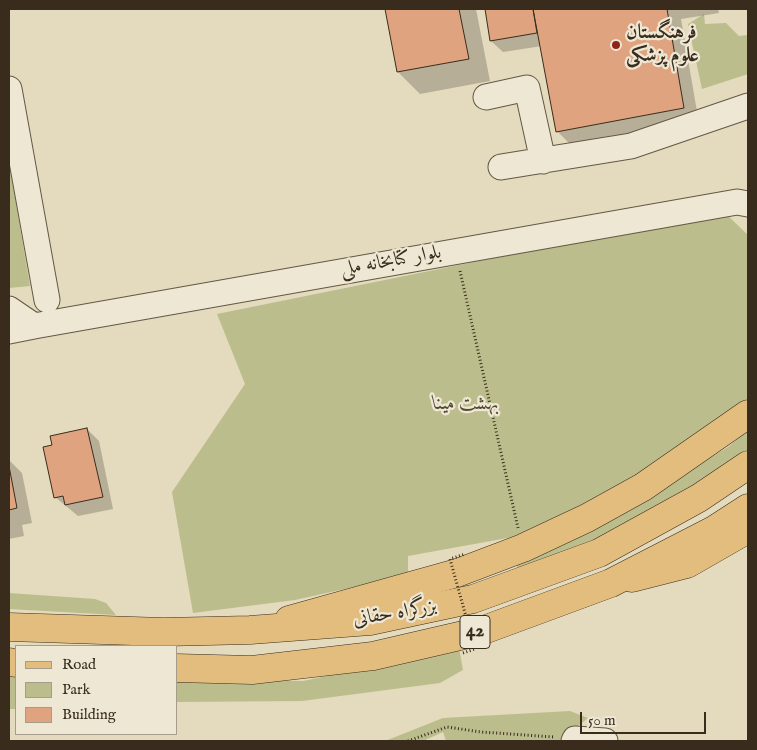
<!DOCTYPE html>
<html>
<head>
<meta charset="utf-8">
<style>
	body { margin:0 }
	#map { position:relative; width:757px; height:750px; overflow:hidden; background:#e4dabd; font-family:"IM FELL English",serif }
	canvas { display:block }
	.frame { position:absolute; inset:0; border:10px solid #392c1d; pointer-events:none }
	.legend { position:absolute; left:15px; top:645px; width:162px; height:90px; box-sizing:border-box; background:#ede7d4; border:1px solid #a59c8b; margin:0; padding:6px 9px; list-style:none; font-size:15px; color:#392c1d }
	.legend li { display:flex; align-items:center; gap:10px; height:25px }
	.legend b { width:25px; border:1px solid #a59c8b }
	.scale { position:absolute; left:580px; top:712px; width:126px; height:22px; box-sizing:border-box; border:2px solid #392c1d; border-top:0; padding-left:6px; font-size:15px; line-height:18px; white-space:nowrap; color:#392c1d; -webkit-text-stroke:4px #ede7d4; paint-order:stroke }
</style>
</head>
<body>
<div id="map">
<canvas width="757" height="750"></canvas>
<div class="frame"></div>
<ul class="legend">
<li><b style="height:6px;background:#e2bd7e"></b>Road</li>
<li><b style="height:14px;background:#bcbd8c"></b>Park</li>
<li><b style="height:14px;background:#dfa380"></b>Building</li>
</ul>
<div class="scale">50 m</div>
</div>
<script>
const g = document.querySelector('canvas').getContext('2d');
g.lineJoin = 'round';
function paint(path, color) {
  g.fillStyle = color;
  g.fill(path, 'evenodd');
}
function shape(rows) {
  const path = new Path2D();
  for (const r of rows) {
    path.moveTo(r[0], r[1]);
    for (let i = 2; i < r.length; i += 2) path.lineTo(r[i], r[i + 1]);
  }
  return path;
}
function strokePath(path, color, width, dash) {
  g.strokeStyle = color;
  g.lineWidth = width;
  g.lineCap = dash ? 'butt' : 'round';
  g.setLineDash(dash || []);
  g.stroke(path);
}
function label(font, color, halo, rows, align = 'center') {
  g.font = font + ' "IM FELL English",Amiri,serif';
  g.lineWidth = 4.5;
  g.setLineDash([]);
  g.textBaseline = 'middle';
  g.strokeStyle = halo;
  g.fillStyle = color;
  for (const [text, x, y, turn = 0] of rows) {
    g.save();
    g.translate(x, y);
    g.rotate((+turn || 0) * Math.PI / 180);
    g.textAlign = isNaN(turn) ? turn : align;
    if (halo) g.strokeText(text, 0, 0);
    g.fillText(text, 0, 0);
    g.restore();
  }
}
paint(shape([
	[704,14,705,24,726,23,739,36,748,35,748,74,702,89,688,24],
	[9,162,30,286,9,288],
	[725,213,748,235,748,400,628,487,513,537,408,556,408,575,295,600,193,613,172,492,245,384,217,314,691,218],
	[748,430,748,453,647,518,519,571,513,558,635,503,728,447],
	[9,593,95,599,106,603,116,615,9,609],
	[459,648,463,670,440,683,302,701,176,702,176,679,303,681],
	[9,672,16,673,16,709,9,709],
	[570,711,588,718,559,741,446,741,443,732,423,741,385,741,443,718]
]), '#bcbd8c');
paint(shape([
	[387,9,476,9,490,81,420,94,398,72],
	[486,9,718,9,719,13,681,19,699,123,573,147,557,131,542,46,503,52,491,41],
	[87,429,99,441,113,509,78,516,55,497,53,446],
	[9,460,22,473,32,523,22,525,24,536,9,539]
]), '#0003');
const building = shape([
	[385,9,459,9,469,59,397,72,385,9],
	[485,9,533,9,537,33,490,41,485,9],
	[533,9,667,9,684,108,556,132,533,9],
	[87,428,103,497,65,505,63,496,54,498,43,447,52,445,50,436,87,428],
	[9,466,17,508,9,510,9,466]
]);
paint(building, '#dfa380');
strokePath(building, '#392c1d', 1);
const minor = shape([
	[9,89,47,300],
	[486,97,527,88,543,161],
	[501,167,631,146,748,106],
	[9,309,34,326,9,331],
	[34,326,737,202,748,204],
	[574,741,575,739,605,741]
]);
const major = shape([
	[632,578,687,564,748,529],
	[289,620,457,573,523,548,587,518,643,487,748,414]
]);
const highway = shape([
	[9,627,164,632,250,630,370,621,473,599,599,553,699,498,748,465],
	[9,662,16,663],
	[176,668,252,670,373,656,481,631,611,583,714,530,748,508]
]);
strokePath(minor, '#645845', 27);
strokePath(major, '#392c1d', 29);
strokePath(highway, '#392c1d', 29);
strokePath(shape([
	[460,271,518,528],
	[408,741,447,727,481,732,554,737]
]), '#392c1d', 3, [1, 2.5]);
strokePath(minor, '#ede7d4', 25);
strokePath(major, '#e2bd7e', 28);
strokePath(highway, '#e2bd7e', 28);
strokePath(shape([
	[463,653,475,649,450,559,465,554]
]), '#392c1d', 3, [1, 2.5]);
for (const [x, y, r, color] of [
	[616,45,5,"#8f2418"]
]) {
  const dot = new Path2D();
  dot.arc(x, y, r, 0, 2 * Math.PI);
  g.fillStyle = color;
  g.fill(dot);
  strokePath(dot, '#ede7d4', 2);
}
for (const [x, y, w] of [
	[475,632,30]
]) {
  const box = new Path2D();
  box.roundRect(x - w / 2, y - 16.5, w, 33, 4);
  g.fillStyle = '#ede7d4';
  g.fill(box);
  strokePath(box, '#392c1d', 1);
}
label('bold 19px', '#392c1d', null, [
	["42",475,632]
]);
label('bold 20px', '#392c1d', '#ede7d4', [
	["فرهنگستان",626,34],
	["علوم پزشکی",626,57]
], 'left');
label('20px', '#392c1d', '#ede7d4', [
	["بلوار کتابخانه ملی",391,262,-10],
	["بزرگراه حقانی",395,614,-10]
]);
label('italic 20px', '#534933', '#ede7d4', [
	["بهشت مينا",466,405]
]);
</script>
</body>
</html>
